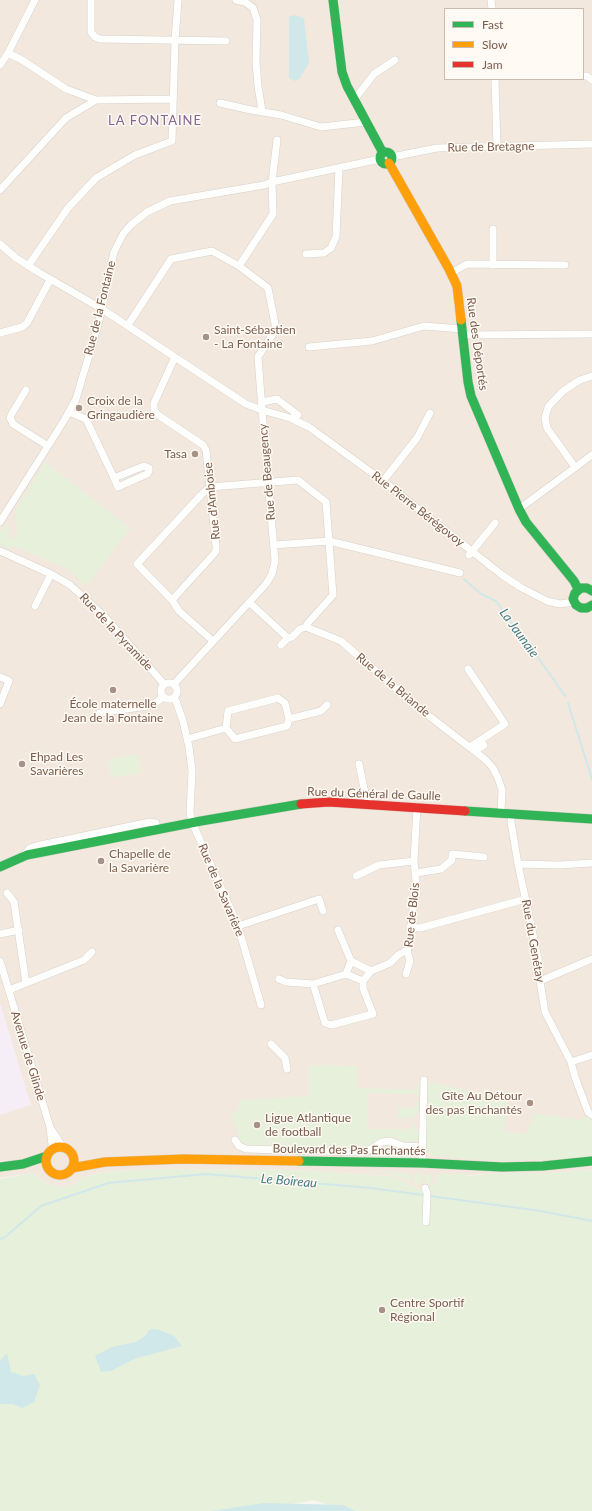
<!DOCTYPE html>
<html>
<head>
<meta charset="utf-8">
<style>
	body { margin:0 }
	#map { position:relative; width:592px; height:1511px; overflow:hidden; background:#f9f5f0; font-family:Lato,sans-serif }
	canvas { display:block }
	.legend { position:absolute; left:444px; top:8px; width:140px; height:72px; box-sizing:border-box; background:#fffaf3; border:1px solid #cabbb1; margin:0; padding:5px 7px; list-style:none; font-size:12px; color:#7a5c4d }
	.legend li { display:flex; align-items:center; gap:8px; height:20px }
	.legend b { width:20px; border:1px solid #cabbb1 }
</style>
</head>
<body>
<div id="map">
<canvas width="592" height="1511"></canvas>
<ul class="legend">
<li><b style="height:5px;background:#30b455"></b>Fast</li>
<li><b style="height:5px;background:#ff9f0a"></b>Slow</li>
<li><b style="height:5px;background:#e5322d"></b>Jam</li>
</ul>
</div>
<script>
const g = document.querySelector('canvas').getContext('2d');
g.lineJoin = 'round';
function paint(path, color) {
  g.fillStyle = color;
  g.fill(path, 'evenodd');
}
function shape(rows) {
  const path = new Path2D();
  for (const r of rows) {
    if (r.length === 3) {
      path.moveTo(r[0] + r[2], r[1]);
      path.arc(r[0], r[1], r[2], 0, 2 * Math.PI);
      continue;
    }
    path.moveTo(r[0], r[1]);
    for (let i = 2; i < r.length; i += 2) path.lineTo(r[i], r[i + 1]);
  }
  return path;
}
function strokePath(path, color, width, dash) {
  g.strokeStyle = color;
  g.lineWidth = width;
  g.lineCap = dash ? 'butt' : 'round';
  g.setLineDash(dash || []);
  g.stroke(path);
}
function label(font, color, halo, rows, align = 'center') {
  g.font = font + ' Lato,sans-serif';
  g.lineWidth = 3;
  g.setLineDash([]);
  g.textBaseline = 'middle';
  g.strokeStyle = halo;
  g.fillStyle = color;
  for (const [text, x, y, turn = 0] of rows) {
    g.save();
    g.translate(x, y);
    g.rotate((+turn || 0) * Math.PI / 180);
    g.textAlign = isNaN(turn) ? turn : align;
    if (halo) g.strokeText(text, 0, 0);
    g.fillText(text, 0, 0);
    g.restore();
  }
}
paint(shape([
	[0,0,592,0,592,1170,549,1173,497,1173,443,1177,436,1184,425,1189,419,1189,392,1176,294,1170,151,1169,103,1172,81,1178,74,1184,63,1188,46,1183,33,1173,0,1178],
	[445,9,583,9,583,79,445,79]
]), '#f2e8de');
paint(shape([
	[0,1003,31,1105,0,1115]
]), '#f6eef6');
paint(shape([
	[45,462,130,528,87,586,67,569,17,547,12,547,8,549,0,545,0,533,6,523,8,523,10,539,15,538,18,532,15,511],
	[138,754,141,773,110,778,108,759],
	[308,1065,357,1066,357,1088,417,1090,417,1084,419,1084,419,1096,417,1097,417,1094,368,1093,367,1129,411,1129,412,1125,413,1125,419,1131,419,1142,404,1142,396,1138,387,1137,378,1139,367,1147,366,1149,248,1146,240,1142,231,1112,238,1111,238,1100,309,1096],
	[427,1082,507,1098,504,1132,527,1134,534,1113,579,1120,586,1116,591,1116,592,1158,499,1161,432,1156,424,1148],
	[417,1102,419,1102,419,1113,411,1118,397,1118,397,1107,416,1108],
	[387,1144,410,1149,410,1158,370,1157,370,1154],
	[151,1169,294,1170,392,1176,419,1189,436,1184,438,1181,435,1181,435,1174,467,1174,466,1176,497,1173,549,1173,592,1170,592,1511,344,1511,314,1500,256,1511,0,1511,0,1179,33,1173,46,1183,63,1188,74,1184,81,1178,103,1172],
	[369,1171,409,1173,410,1182,392,1174],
	[413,1173,421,1173,421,1180,424,1187,413,1181],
	[425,1174,431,1174,432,1183,427,1185,424,1180]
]), '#e7f0db');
paint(shape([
	[294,15,304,18,309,63,300,78,295,81,289,78,289,17],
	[150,1329,160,1330,174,1336,182,1346,134,1359,111,1371,101,1372,95,1356,112,1347,136,1342,145,1336],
	[7,1353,11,1372,24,1376,34,1374,40,1385,34,1402,22,1408,12,1404,0,1404,0,1361],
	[264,1503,343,1505,355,1511,211,1511]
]), '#d0e8ea');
strokePath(shape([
	[464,579,481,594,496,601,523,639,526,640,565,696],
	[568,703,592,779],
	[0,1239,4,1238,41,1206,108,1183,206,1174,371,1188,541,1211,592,1221]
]), '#d0e8ea', 2);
const street = shape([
	[91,0,91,32,95,37,100,39,226,41],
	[236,0,245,2,253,8,257,20,256,62,258,86,262,111],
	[491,0,492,9],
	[8,53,22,60,66,89,96,100],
	[0,65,8,53,35,0],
	[583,76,587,76,592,80],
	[495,79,497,147],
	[354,100,374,74,395,60],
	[220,103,251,110,281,115,321,127,366,122],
	[392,157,437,148,592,144],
	[0,190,66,118,96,100,172,99],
	[493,229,493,265],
	[0,244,16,258,38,272,102,309,246,404,262,410,275,561,272,574,266,584,174,684],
	[306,254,324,253,331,248,336,237,339,168],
	[28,266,68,208,96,178,135,155,172,141,175,41,178,0],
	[239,266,273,214,272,182,277,140],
	[451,273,467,264,565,265],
	[128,325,171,259,212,251,239,266,268,288,276,329,258,357,262,410,290,418,309,427,383,481,502,575,520,587,547,601,560,604,574,602],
	[0,333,22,327,27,323,50,280],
	[463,335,592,334],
	[309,347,372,341,424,326,462,329],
	[175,357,154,403,154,410,158,415,203,445,206,450,216,546,216,551,213,555,172,600,179,611,213,641],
	[26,390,11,415,10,418,13,424,48,446],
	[262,402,277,399,298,415],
	[69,412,86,419,114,478,118,487,147,474,149,471,149,468,144,466,114,478],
	[575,467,547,428,545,418,548,407,563,391,580,380,592,376],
	[383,481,417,438,430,413],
	[519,509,592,455],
	[0,522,65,419,76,399,98,325,114,252,123,234,131,225,147,212,170,201,264,185,272,182,380,159],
	[274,545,329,541,460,573],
	[0,551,51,574,70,585,106,618,164,684],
	[469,555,495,523],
	[172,600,137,564,201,495,210,487,298,480,326,502,333,595,307,624,306,627],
	[249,602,288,638,292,637,300,629,306,627],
	[35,606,51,574],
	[306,627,341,641,420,709,486,760,493,768,498,778,502,790,501,813],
	[281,645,288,638],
	[468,669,505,724,470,747],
	[0,677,9,681,0,704],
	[169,691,8],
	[173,698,176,701,183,721,189,747,192,771,190,812,192,822,238,926,261,1005],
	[278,698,285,703,289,719,287,726,235,739,226,728,228,711,278,698],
	[100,713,153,705,163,697],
	[289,719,321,711,327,705],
	[187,739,226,728],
	[475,751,484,745],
	[359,764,365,793,370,804],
	[511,814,511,822,518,864,538,958,540,981,545,1012,571,1062,575,1077,588,1112,592,1115],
	[24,855,30,848,36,846,150,822,156,823,157,829],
	[518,864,559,865,592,863],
	[416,873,441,869,452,860,452,854,484,857],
	[356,876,379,865,414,861],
	[7,893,14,902,26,983],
	[238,926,319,899,323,911],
	[410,927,420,928,526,899],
	[338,930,351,961],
	[0,934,19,930],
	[0,961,50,1127,52,1145,51,1151],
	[406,974,410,961,407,950,410,945,412,914,417,891,414,861,417,807],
	[279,979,286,982,313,984,346,974],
	[363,981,346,974,351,961,371,971],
	[540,981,592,959],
	[313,984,325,1023,331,1025,373,1014,363,988,363,981,371,971,390,963,398,955,407,950],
	[9,990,84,960,92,952],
	[271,1044,285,1058,287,1069],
	[571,1062,592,1055],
	[51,1129,63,1147],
	[235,1140,239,1146,246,1149,357,1152,364,1152,371,1149,382,1142,390,1141,403,1146,422,1147],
	[422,1163,424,1080],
	[425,1188,427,1193,426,1222]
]);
const fast = shape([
	[333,0,342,72,347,86,383,153],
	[386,158,6],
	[461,320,468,382,471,396,519,509,526,522,574,581,578,589],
	[592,591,587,588,581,588,575,593,573,599,576,605,581,608,587,608,592,605],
	[465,811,592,819],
	[0,867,27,855,201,821,301,804],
	[299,1161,422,1163,502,1167,543,1166,592,1161],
	[0,1167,23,1164,47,1156]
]);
const slow = shape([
	[389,163,449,269,457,286,461,320],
	[60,1161,14],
	[72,1168,105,1162,183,1159,299,1161]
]);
const jam = shape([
	[301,804,329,802,465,811]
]);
strokePath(street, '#d7d1cb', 8);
strokePath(fast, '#d9d2cb', 10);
strokePath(slow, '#d9d2cb', 10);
strokePath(jam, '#d9d2cb', 10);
strokePath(street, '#fefefd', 7);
strokePath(fast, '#30b455', 9);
strokePath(slow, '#ff9f0a', 9);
strokePath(jam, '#e5322d', 9);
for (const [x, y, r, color] of [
	[206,337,4,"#a69286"],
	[79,408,4,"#a69286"],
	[195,454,4,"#a69286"],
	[113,690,4,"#a69286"],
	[22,764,4,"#a69286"],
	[101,861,4,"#a69286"],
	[530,1103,4,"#a69286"],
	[257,1125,4,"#a69286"],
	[382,1310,4,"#a69286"]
]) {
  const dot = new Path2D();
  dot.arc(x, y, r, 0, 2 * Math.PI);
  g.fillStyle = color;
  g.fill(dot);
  strokePath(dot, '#fffaf3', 1.5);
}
label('12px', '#7a5c4d', '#fffaf3', [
	["Rue de Bretagne",491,147,-1],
	["Rue de la Fontaine",100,308,-76],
	["Rue des Déportés",477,344,82],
	["Rue de Beaugency",267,472,-95],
	["Rue d'Amboise",212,501,-96],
	["Rue Pierre Bérégovoy",418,509,38],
	["Rue de la Pyramide",116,632,47],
	["Rue de la Briande",393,685,40],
	["Rue du Général de Gaulle",374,794,2],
	["Rue de la Savarière",221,890,67],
	["Rue de Blois",412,915,-84],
	["Rue du Genétay",533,941,80],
	["Avenue de Glinde",28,1056,73],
	["Boulevard des Pas Enchantés",349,1150,1]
]);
label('12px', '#7a5c4d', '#fffaf3', [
	["Saint-Sébastien",214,330],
	["- La Fontaine",214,344],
	["Croix de la",87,401],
	["Gringaudière",87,415],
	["Tasa",187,454,"right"],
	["École maternelle",113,704,"center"],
	["Jean de la Fontaine",113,718,"center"],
	["Ehpad Les",30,757],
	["Savarières",30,771],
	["Chapelle de",109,854],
	["la Savarière",109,868],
	["Gîte Au Détour",522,1096,"right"],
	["des pas Enchantés",522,1110,"right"],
	["Ligue Atlantique",265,1118],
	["de football",265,1132],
	["Centre Sportif",390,1303],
	["Régional",390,1317]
], 'left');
g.letterSpacing = '1px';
label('13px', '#846695', '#fffaf3', [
	["LA FONTAINE",155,121]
]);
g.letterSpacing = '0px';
label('italic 13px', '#437c86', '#fffaf3', [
	["La Jaunaie",519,633,54],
	["Le Boireau",289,1181,5]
]);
</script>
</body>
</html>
